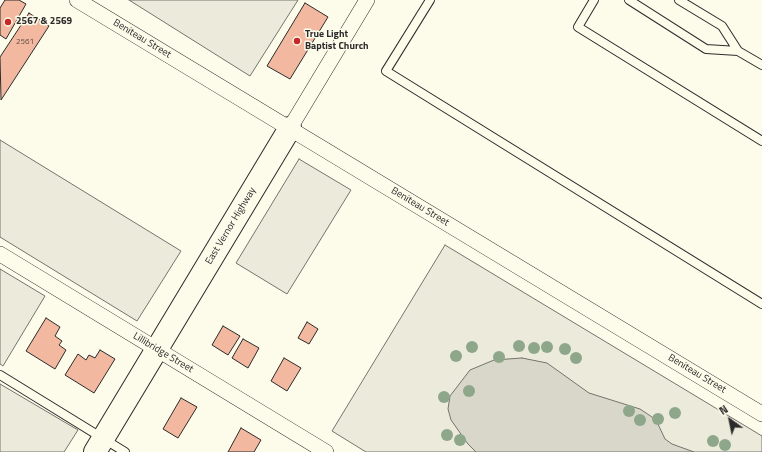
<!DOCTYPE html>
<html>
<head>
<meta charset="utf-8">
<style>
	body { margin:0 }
	#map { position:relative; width:762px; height:452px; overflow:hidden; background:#fdfbea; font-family:"Titillium Web",sans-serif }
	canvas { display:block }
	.north { position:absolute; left:710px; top:400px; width:40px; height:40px; -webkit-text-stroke:3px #fdfbea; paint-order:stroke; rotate:327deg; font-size:11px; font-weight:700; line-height:16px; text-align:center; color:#2b2b2b }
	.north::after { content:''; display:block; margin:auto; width:14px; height:18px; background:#2b2b2b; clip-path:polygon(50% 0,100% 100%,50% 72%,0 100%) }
</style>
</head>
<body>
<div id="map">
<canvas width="762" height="452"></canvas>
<div class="north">N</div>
</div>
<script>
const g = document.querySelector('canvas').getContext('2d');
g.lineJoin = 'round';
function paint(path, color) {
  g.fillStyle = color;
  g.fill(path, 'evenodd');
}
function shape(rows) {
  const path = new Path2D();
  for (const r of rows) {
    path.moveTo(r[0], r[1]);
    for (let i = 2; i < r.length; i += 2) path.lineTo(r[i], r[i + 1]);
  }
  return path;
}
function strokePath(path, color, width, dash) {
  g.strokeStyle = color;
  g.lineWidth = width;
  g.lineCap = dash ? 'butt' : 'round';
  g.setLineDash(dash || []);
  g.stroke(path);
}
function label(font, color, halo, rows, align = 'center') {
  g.font = font + ' "Titillium Web",sans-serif';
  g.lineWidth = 3;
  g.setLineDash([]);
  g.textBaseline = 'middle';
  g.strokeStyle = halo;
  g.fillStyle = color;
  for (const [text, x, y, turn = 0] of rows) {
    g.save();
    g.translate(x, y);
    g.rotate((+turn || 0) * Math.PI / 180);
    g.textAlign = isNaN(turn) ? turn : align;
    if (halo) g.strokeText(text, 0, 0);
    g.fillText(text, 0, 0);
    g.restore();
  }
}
const green = shape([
	[129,0,298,0,250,76,129,0],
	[0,140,181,251,137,321,0,237,0,140],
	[445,245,762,436,762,452,366,452,332,431,445,245],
	[0,269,45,296,3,366,0,364,0,269],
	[0,384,78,430,64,452,0,452,0,384]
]);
paint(green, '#ecebdb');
strokePath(green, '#74746e', 1);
const parking = shape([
	[299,159,351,190,287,294,236,263,299,159]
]);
paint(parking, '#eceadb');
strokePath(parking, '#74746e', 1);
const water = shape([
	[522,358,547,363,589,393,640,409,652,417,657,422,665,439,672,444,694,452,476,452,468,444,451,420,448,409,450,396,470,370,494,360,522,358]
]);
paint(water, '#d8d7c9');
strokePath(water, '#74746e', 1);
const building = shape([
	[5,0,19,0,26,4,6,39,0,35,0,8,5,0],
	[305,3,328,17,290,79,267,66,305,3],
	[29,13,49,26,1,100,0,57,29,13],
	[46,318,60,327,55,336,62,341,59,345,66,350,55,369,26,351,46,318],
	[307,322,318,329,309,344,298,338,307,322],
	[223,326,240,336,228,355,212,345,223,326],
	[243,339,259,348,248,368,232,358,243,339],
	[100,350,115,359,94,393,65,375,78,354,86,360,89,355,95,358,100,350],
	[284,358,301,368,287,391,271,381,284,358],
	[181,398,197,407,178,438,163,429,181,398],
	[241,428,261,440,254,452,228,452,241,428]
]);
paint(building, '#f2b8a0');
strokePath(building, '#2b2b2b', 1);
const lane = shape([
	[430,0,386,71,762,304],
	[594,0,578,27,762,141],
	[629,0,706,49,738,51],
	[679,0,722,26,738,51,762,65],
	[0,375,125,452]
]);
const street = shape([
	[77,0,762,414],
	[290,128,367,0],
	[0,254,326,452]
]);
const secondary = shape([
	[95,452,290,128]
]);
strokePath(lane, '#2b2b2b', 10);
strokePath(street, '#2b2b2b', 16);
strokePath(secondary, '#2b2b2b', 24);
strokePath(lane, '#fdfbea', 8);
strokePath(street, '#fdfbea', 15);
strokePath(secondary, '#fdfbea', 22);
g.fillStyle = '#8ea78a';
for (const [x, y] of [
	[519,346],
	[472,347],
	[547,347],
	[534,348],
	[565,349],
	[456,356],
	[499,357],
	[576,358],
	[469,391],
	[444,397],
	[629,411],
	[675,413],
	[658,419],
	[640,420],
	[447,435],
	[460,440],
	[713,441],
	[725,445]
]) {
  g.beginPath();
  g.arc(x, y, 6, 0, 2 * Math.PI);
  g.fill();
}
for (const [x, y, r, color] of [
	[8,22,4,"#c62828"],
	[297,41,4,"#c62828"]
]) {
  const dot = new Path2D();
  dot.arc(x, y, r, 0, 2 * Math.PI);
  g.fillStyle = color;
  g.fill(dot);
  strokePath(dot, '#fdfbea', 1.5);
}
label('8px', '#5d4e48', null, [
	["2561",25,42]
]);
label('bold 10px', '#2b2b2b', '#fdfbea', [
	["2567 & 2569",16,22],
	["True Light",305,35],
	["Baptist Church",305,47]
], 'left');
label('10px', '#2b2b2b', '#fdfbea', [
	["Beniteau Street",142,39,31],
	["Beniteau Street",420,207,31],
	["East Vernor Highway",231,226,-59],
	["Lillibridge Street",163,353,31],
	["Beniteau Street",697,374,31]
]);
</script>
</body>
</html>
